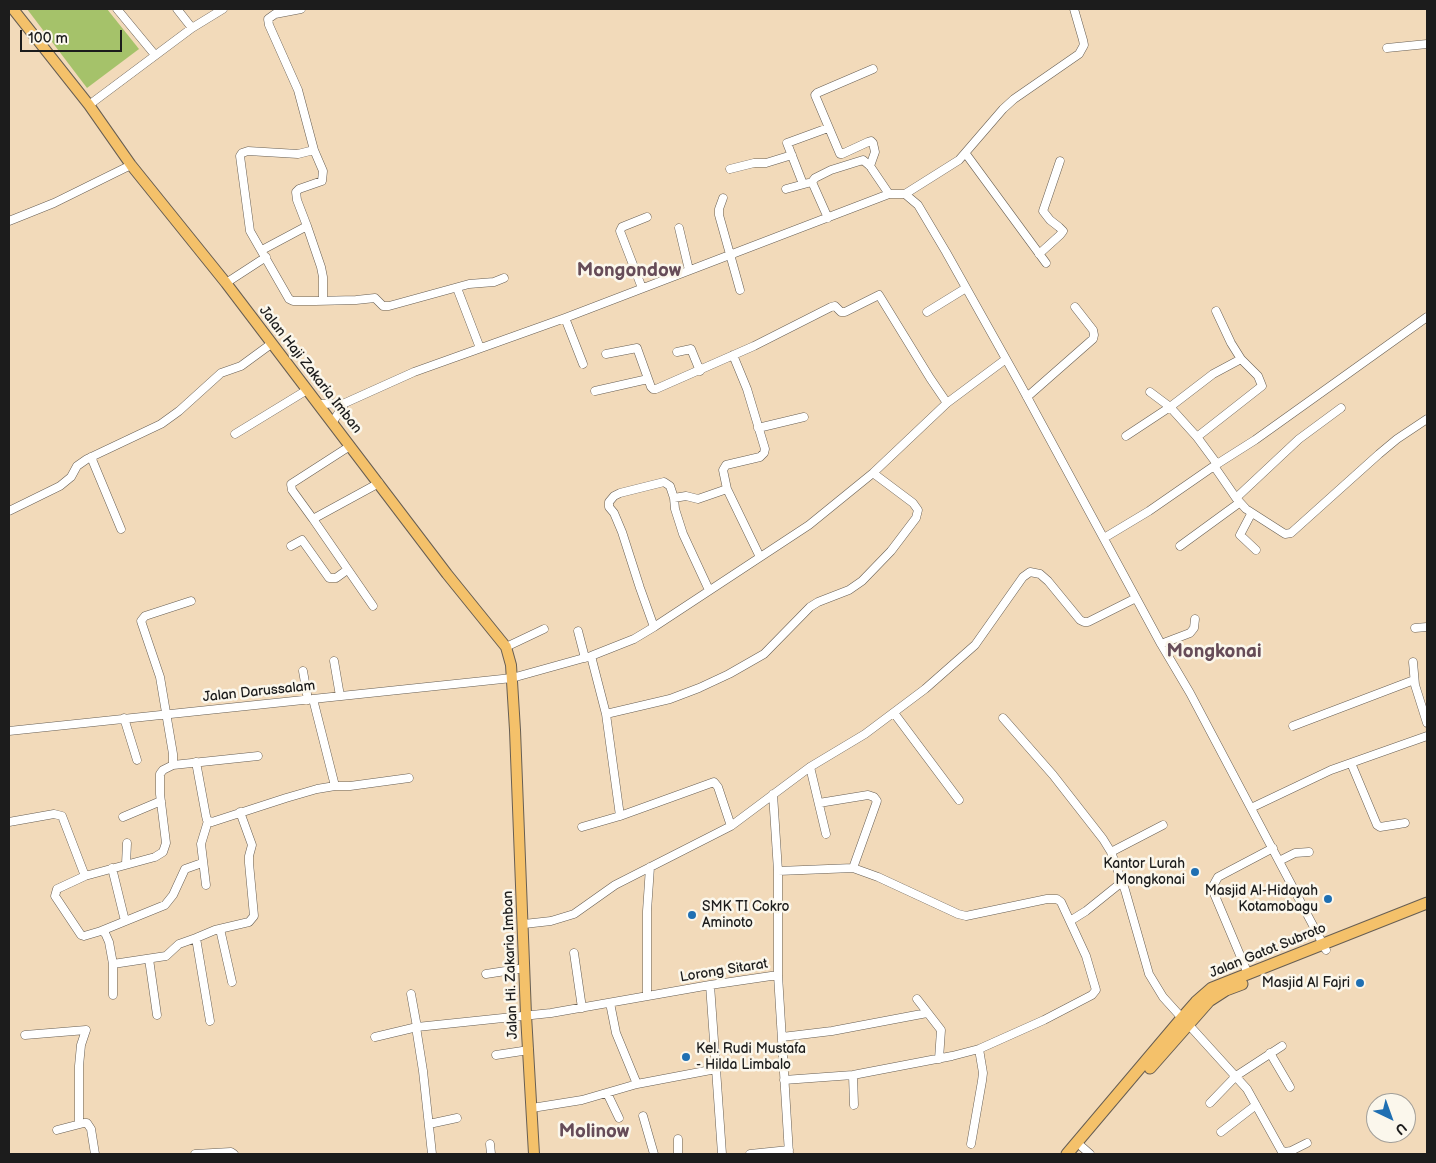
<!DOCTYPE html>
<html>
<head>
<meta charset="utf-8">
<style>
	body { margin:0 }
	#map { position:relative; width:1436px; height:1163px; overflow:hidden; background:#f2daba; font-family:"Balsamiq Sans",sans-serif }
	canvas { display:block }
	.frame { position:absolute; inset:0; border:10px solid #1c1c1c; pointer-events:none }
	.north { position:absolute; left:1366px; top:1093px; width:50px; height:50px; box-sizing:border-box; background:#fbf7ec; border:1px solid #a29f99; border-radius:50%; rotate:138deg; font-size:14px; font-weight:700; line-height:20px; text-align:center; color:#1c1c1c }
	.north::after { content:''; display:block; margin:auto; width:18px; height:22px; background:#1f6fb2; clip-path:polygon(50% 0,100% 100%,50% 72%,0 100%) }
	.scale { position:absolute; left:20px; top:30px; width:102px; height:22px; box-sizing:border-box; border:2px solid #1c1c1c; border-top:0; padding-left:6px; font-size:15px; line-height:18px; white-space:nowrap; color:#1c1c1c; -webkit-text-stroke:4px #fbf7ec; paint-order:stroke }
</style>
</head>
<body>
<div id="map">
<canvas width="1436" height="1163"></canvas>
<div class="frame"></div>
<div class="north">U</div>
<div class="scale">100 m</div>
</div>
<script>
const g = document.querySelector('canvas').getContext('2d');
g.lineJoin = 'round';
function paint(path, color) {
  g.fillStyle = color;
  g.fill(path, 'evenodd');
}
function shape(rows) {
  const path = new Path2D();
  for (const r of rows) {
    path.moveTo(r[0], r[1]);
    for (let i = 2; i < r.length; i += 2) path.lineTo(r[i], r[i + 1]);
  }
  return path;
}
function strokePath(path, color, width, dash) {
  g.strokeStyle = color;
  g.lineWidth = width;
  g.lineCap = dash ? 'butt' : 'round';
  g.setLineDash(dash || []);
  g.stroke(path);
}
function label(font, color, halo, rows, align = 'center') {
  g.font = font + ' "Balsamiq Sans",sans-serif';
  g.lineWidth = 5;
  g.setLineDash([]);
  g.textBaseline = 'middle';
  g.strokeStyle = halo;
  g.fillStyle = color;
  for (const [text, x, y, turn = 0] of rows) {
    g.save();
    g.translate(x, y);
    g.rotate((+turn || 0) * Math.PI / 180);
    g.textAlign = isNaN(turn) ? turn : align;
    if (halo) g.strokeText(text, 0, 0);
    g.fillText(text, 0, 0);
    g.restore();
  }
}
paint(shape([
	[27,9,107,9,139,49,87,88]
]), '#a5c26a');
const minor = shape([
	[117,9,155,55],
	[177,9,192,28],
	[301,9,275,14,268,19,269,25,298,90,314,150,323,171,322,181,299,189,296,192,297,200,307,226],
	[1387,48,1427,44],
	[89,105,192,28,223,9],
	[314,150,298,154,248,151,242,153,240,156,250,231,289,299,293,301,315,301,356,300,375,298,383,306,389,306,469,284,494,282,504,278],
	[966,154,1046,263],
	[870,166,875,152,873,143,871,141,868,142,842,154,840,154,815,95,817,93,873,69],
	[730,169,754,163,766,163,792,155],
	[803,184,787,143,828,128],
	[786,189,808,183],
	[905,194,959,160,1003,109,1014,99,1079,54,1084,45,1083,40,1074,9],
	[723,198,719,209,719,215,740,290],
	[828,218,812,182,815,178,831,170,863,160,870,166,889,194],
	[9,221,54,203,131,165],
	[679,228,689,270],
	[262,250,307,226,321,267,323,277,323,301],
	[1039,254,1060,235,1063,231,1059,227,1050,220,1043,211,1060,161],
	[226,283,266,257],
	[457,288,480,348],
	[642,288,620,231,622,227,647,217],
	[927,312,966,288],
	[565,318,583,364],
	[677,352,691,349,700,371],
	[606,354,637,348,651,387,653,389,656,389,754,346,831,307,835,306,841,312,845,312,879,295,930,378,947,403],
	[733,355,747,389,765,449,764,453,760,457,726,465,723,470,727,489,760,557],
	[595,391,648,379],
	[1150,392,1170,407,1197,437,1217,464],
	[1027,397,1093,339,1094,335,1093,330,1075,307],
	[318,404,345,403,414,372,565,318,889,194,905,194,918,205,946,252,1020,384,1161,644,1190,693,1326,950],
	[332,423,345,403],
	[758,428,804,417],
	[235,434,307,390],
	[1126,436,1170,407,1213,374,1241,359],
	[1197,437,1262,386,1258,376,1241,359,1231,343,1216,311],
	[91,457,121,529],
	[1214,466,1255,440,1427,317],
	[674,498,675,509,683,534,709,590],
	[1236,498,1299,439,1341,408],
	[9,511,60,486,71,477,77,466,87,459,161,424,179,411,221,373,241,366,271,344],
	[1251,514,1240,535,1256,550],
	[313,519,292,490,291,484,350,446],
	[1104,538,1149,511,1214,466,1236,498,1246,509,1285,534,1291,533,1379,454,1397,439,1427,419],
	[291,546,302,540,329,578,336,578,347,570],
	[1180,546,1239,503],
	[373,606,313,519,379,483],
	[654,627,640,588,622,532,614,513,609,507,609,502,614,496,620,493,664,482,670,486,674,498,686,496,698,499,727,489],
	[1415,628,1427,627],
	[578,631,585,658],
	[1161,644,1190,633,1194,628,1195,619],
	[506,647,544,629],
	[591,656,606,714,670,699,699,688,729,674,764,654,810,607,818,602,849,590,862,581,891,551,916,518,918,510,913,503,873,473],
	[334,661,340,696],
	[1413,662,1415,685,1427,723],
	[303,671,308,700],
	[894,713,959,800],
	[606,714,620,816],
	[124,718,137,760],
	[1003,718,1053,775,1103,839,1111,852,1125,890,1149,974,1163,997,1182,1018],
	[1293,726,1414,680],
	[9,731,512,678,591,656,634,639,654,627,809,525,873,473,947,403,1006,359],
	[196,762,206,816,207,820,212,822,286,798,317,789,335,786,313,699],
	[1351,763,1377,825,1380,827,1405,823],
	[173,765,258,756],
	[810,767,826,834],
	[335,786,350,786,409,778],
	[773,794,778,871,778,975],
	[819,803,868,795,874,797,877,801,853,868],
	[1251,808,1331,770,1427,736],
	[123,817,161,801],
	[9,822,54,814,62,816,85,876,155,857,163,852,166,843,160,794,160,774,163,770,173,765,173,754,160,677,141,621,145,616,191,601],
	[582,827,620,816,714,782,718,787,731,826],
	[1111,852,1163,825],
	[1279,861,1295,853,1309,852],
	[126,864,127,843],
	[112,868,125,921],
	[778,871,853,868,878,877,958,914,966,916,1047,899,1057,899,1061,902,1086,956,1096,990,1092,995,1044,1020,979,1049,952,1056,853,1075,784,1080],
	[85,876,57,889,55,896,81,935,84,936,101,931,105,933,109,942,113,964,113,995],
	[206,885,201,844,208,821],
	[1070,921,1086,911,1122,882],
	[524,924,551,921,574,914,615,885,731,826,810,767,865,734,925,689,975,645,1023,577,1030,572,1040,574,1048,581,1080,620,1084,622,1088,622,1136,598],
	[220,929,232,982],
	[101,931,165,905,173,895,185,869,202,863],
	[196,938,215,930,249,922,254,916,249,863,249,856,252,845,240,812],
	[574,953,582,1008],
	[149,959,157,1015],
	[113,964,166,956,179,944,196,938,210,1021],
	[486,974,525,968],
	[1248,974,1213,891,1213,886,1218,877,1273,848],
	[710,985,716,1069],
	[411,994,417,1027],
	[647,996,647,911,650,867],
	[917,999,941,1030,939,1059],
	[610,1003,616,1033,637,1084],
	[1188,1024,1247,1089,1281,1150,1285,1152,1291,1151,1307,1143],
	[416,1027,423,1071,432,1154],
	[25,1035,86,1030],
	[375,1037,417,1027,551,1013,710,985,778,975,789,1154],
	[782,1037,832,1031,927,1013],
	[1270,1053,1290,1087],
	[496,1055,529,1050],
	[853,1075,854,1105],
	[607,1093,619,1118],
	[1210,1103,1236,1076,1282,1046],
	[532,1108,582,1100,637,1084,716,1069,722,1154],
	[643,1116,654,1154],
	[79,1124,79,1066,81,1045,86,1030],
	[429,1124,457,1118],
	[57,1130,84,1123,87,1123,91,1129,95,1154],
	[1221,1132,1256,1105],
	[678,1139,678,1154],
	[490,1144,491,1154],
	[971,1144,982,1081,983,1073,979,1049],
	[1082,1147,1090,1154],
	[195,1154,231,1152,234,1154],
	[750,1154,789,1150]
]);
const major = shape([
	[13,9,89,105,131,165,226,283,447,574,506,647,511,665,515,730,526,1015,534,1154]
]);
const highway = shape([
	[1150,1068,1209,1001,1226,990,1242,984],
	[1067,1154,1182,1018,1196,1002,1212,988,1427,903]
]);
strokePath(minor, '#675e53', 9);
strokePath(major, '#675e53', 12);
strokePath(highway, '#675e53', 13);
strokePath(minor, '#fff', 8);
strokePath(major, '#f4c16a', 10);
strokePath(highway, '#f4c16a', 11);
for (const [x, y, r, color] of [
	[1195,872,5,"#1f6fb2"],
	[1328,899,5,"#1f6fb2"],
	[692,915,5,"#1f6fb2"],
	[1360,983,5,"#1f6fb2"],
	[686,1057,5,"#1f6fb2"]
]) {
  const dot = new Path2D();
  dot.arc(x, y, r, 0, 2 * Math.PI);
  g.fillStyle = color;
  g.fill(dot);
  strokePath(dot, '#fbf7ec', 2);
}
label('14px', '#1c1c1c', '#fbf7ec', [
	["Jalan Haji Zakaria Imban",310,370,52],
	["Jalan Darussalam",259,692,-6],
	["Jalan Gatot Subroto",1268,951,-22],
	["Jalan Hi. Zakaria Imban",511,965,-92],
	["Lorong Sitarat",724,971,-9]
]);
label('14px', '#1c1c1c', '#fbf7ec', [
	["Kantor Lurah",1185,864],
	["Mongkonai",1185,880],
	["Masjid Al-Hidayah",1318,891],
	["Kotamobagu",1318,907],
	["SMK TI Cokro",702,907,"left"],
	["Aminoto",702,923,"left"],
	["Masjid Al Fajri",1350,983],
	["Kel. Rudi Mustafa",696,1049,"left"],
	["- Hilda Limbalo",696,1065,"left"]
], 'right');
label('bold 19px', '#664c58', '#fbf7ec', [
	["Mongondow",629,271],
	["Mongkonai",1214,652],
	["Molinow",594,1132]
]);
</script>
</body>
</html>
